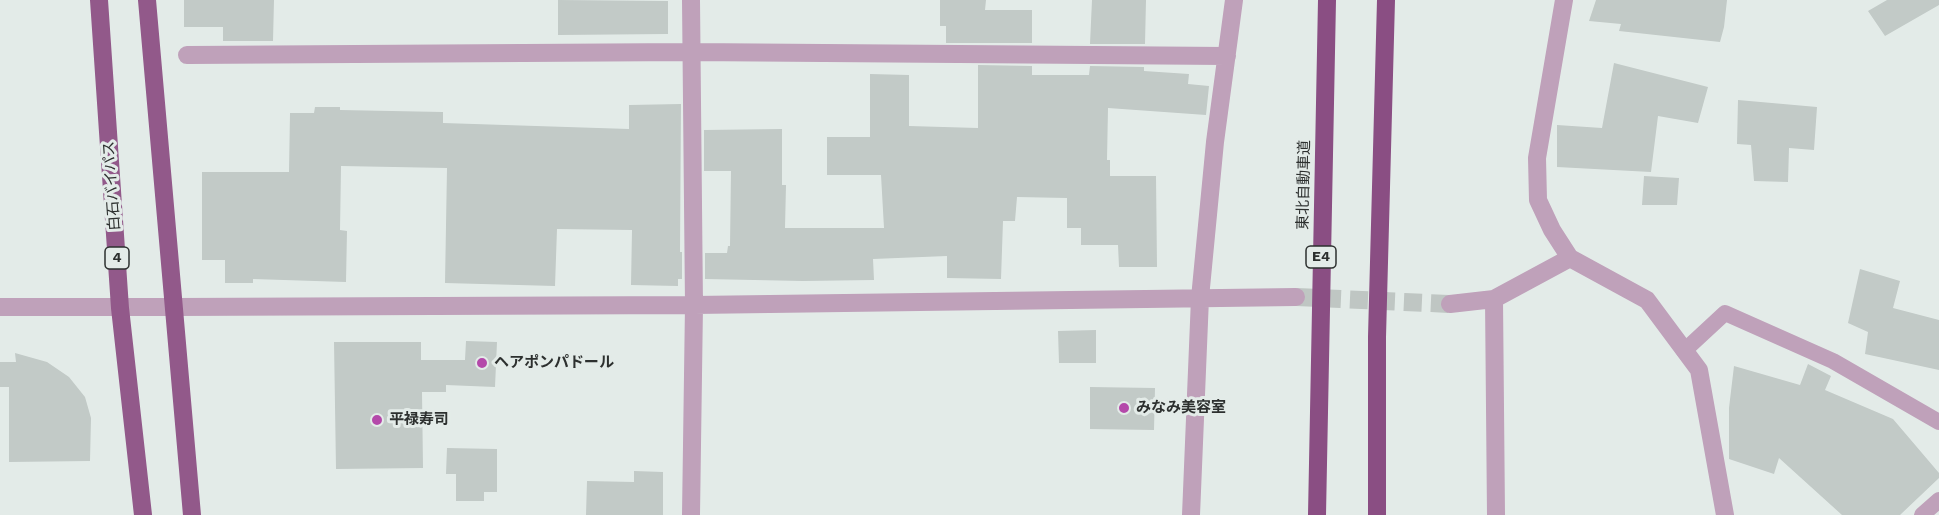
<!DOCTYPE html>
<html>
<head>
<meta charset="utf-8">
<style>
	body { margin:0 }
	canvas { display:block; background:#e3ebe8 }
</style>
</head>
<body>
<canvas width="1939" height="515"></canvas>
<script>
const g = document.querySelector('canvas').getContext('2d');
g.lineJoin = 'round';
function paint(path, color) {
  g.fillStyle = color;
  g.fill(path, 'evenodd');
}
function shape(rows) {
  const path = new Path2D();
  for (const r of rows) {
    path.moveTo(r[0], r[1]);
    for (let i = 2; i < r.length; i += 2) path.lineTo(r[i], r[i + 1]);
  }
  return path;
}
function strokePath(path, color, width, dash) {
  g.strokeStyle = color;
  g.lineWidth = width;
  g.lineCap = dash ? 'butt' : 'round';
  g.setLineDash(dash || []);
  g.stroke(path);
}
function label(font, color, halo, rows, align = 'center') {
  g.font = font + ' "Work Sans","Noto Sans JP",sans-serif';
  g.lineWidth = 6;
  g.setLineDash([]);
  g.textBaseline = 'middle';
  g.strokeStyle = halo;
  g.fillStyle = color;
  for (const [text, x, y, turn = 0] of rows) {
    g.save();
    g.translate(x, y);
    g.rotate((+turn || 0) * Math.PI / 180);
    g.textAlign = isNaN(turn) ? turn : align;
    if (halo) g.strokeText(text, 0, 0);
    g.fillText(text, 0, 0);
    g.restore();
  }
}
paint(shape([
	[184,0,274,0,273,41,223,41,223,27,184,27],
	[558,0,668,1,668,34,558,35],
	[940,0,986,0,985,10,1032,10,1032,43,946,43,946,26,940,26],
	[1092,0,1146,0,1145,44,1090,44],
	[1596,0,1727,0,1724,27,1720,42,1619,31,1621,24,1589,21],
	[1887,0,1939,0,1939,5,1885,36,1868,11],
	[1614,63,1708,87,1698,123,1658,116,1651,172,1557,167,1557,125,1602,128],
	[978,65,1032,66,1032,75,1089,75,1090,66,1144,67,1144,71,1189,74,1188,84,1209,86,1206,115,1108,108,1107,160,1110,160,1110,176,1156,176,1157,267,1119,267,1118,245,1081,245,1081,228,1067,228,1067,198,1017,197,1015,221,1003,221,1001,279,947,278,947,256,873,259,874,280,803,281,705,279,705,253,727,253,728,246,730,246,731,171,704,171,704,130,782,129,782,185,786,185,785,228,884,228,881,175,827,175,827,137,870,137,870,74,909,75,909,126,978,128],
	[1738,100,1817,107,1814,150,1789,148,1788,182,1754,181,1751,145,1737,144],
	[681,104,680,252,682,252,682,279,678,279,678,286,631,285,632,230,557,229,555,286,445,283,447,168,341,166,340,230,347,231,346,282,253,279,253,283,225,283,225,260,202,260,202,172,289,172,290,113,314,113,315,107,340,107,340,110,443,112,443,123,629,129,629,105],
	[1644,176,1679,178,1677,205,1642,205],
	[1860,269,1900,281,1893,308,1939,320,1939,370,1865,354,1868,332,1848,323],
	[1096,330,1096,363,1059,363,1058,331],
	[466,341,497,342,495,387,446,385,446,392,422,392,423,468,336,469,334,342,421,342,421,360,465,360],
	[15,353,47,362,69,377,85,397,91,418,90,461,9,462,9,387,0,387,0,362,16,362],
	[1808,364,1831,376,1825,390,1893,419,1939,473,1939,478,1900,515,1842,515,1779,458,1774,474,1729,459,1729,408,1734,366,1800,385],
	[1090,387,1155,388,1154,430,1090,429],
	[447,448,497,449,497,492,484,492,484,501,456,501,456,474,446,474],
	[634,471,663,472,663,515,586,515,587,481,634,482]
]), '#c2cac7');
strokePath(shape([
	[1296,297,1450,304]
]), '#bfc6c3', 18, [18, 9]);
strokePath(shape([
	[1684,351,1725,313,1833,361,1939,422],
	[1922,515,1939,500]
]), '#bfa1ba', 16);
strokePath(shape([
	[691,0,694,305,691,515],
	[1564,0,1537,158,1538,200,1552,230,1570,258,1647,300,1699,370,1725,515],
	[187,55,690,52,1227,56],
	[1494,299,1496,515],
	[1450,304,1494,299,1570,258],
	[173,307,694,305,1296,297],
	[1191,515,1200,298,1215,142,1234,0]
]), '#bfa1ba', 18);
strokePath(shape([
	[0,307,173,307]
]), '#bfa1ba', 18);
strokePath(shape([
	[99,0,120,308,143,515],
	[147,0,192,515]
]), '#92598a', 18);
strokePath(shape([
	[1317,515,1327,0],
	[1377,515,1377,337,1386,0]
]), '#8a4e83', 18);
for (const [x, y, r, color] of [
	[482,363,6,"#b449aa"],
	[1124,408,6,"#b449aa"],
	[377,420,6,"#b449aa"]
]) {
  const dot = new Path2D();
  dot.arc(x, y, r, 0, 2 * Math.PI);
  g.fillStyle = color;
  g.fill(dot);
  strokePath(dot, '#e3ebe8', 2);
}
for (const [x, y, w] of [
	[1321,257,30],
	[117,258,24]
]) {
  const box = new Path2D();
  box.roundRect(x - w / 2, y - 11, w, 22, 4.5);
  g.fillStyle = '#e3ebe8';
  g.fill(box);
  strokePath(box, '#2d302f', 1.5);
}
label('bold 14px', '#2d302f', null, [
	["E4",1321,257],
	["4",117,258]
]);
label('15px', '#2d302f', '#e3ebe8', [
	["東北自動車道",1304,185,-89],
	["白石バイパス",112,186,-94]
]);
label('bold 15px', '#2d302f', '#e3ebe8', [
	["ヘアポンパドール",494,363],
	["みなみ美容室",1136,408],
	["平禄寿司",389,420]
], 'left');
</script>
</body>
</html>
